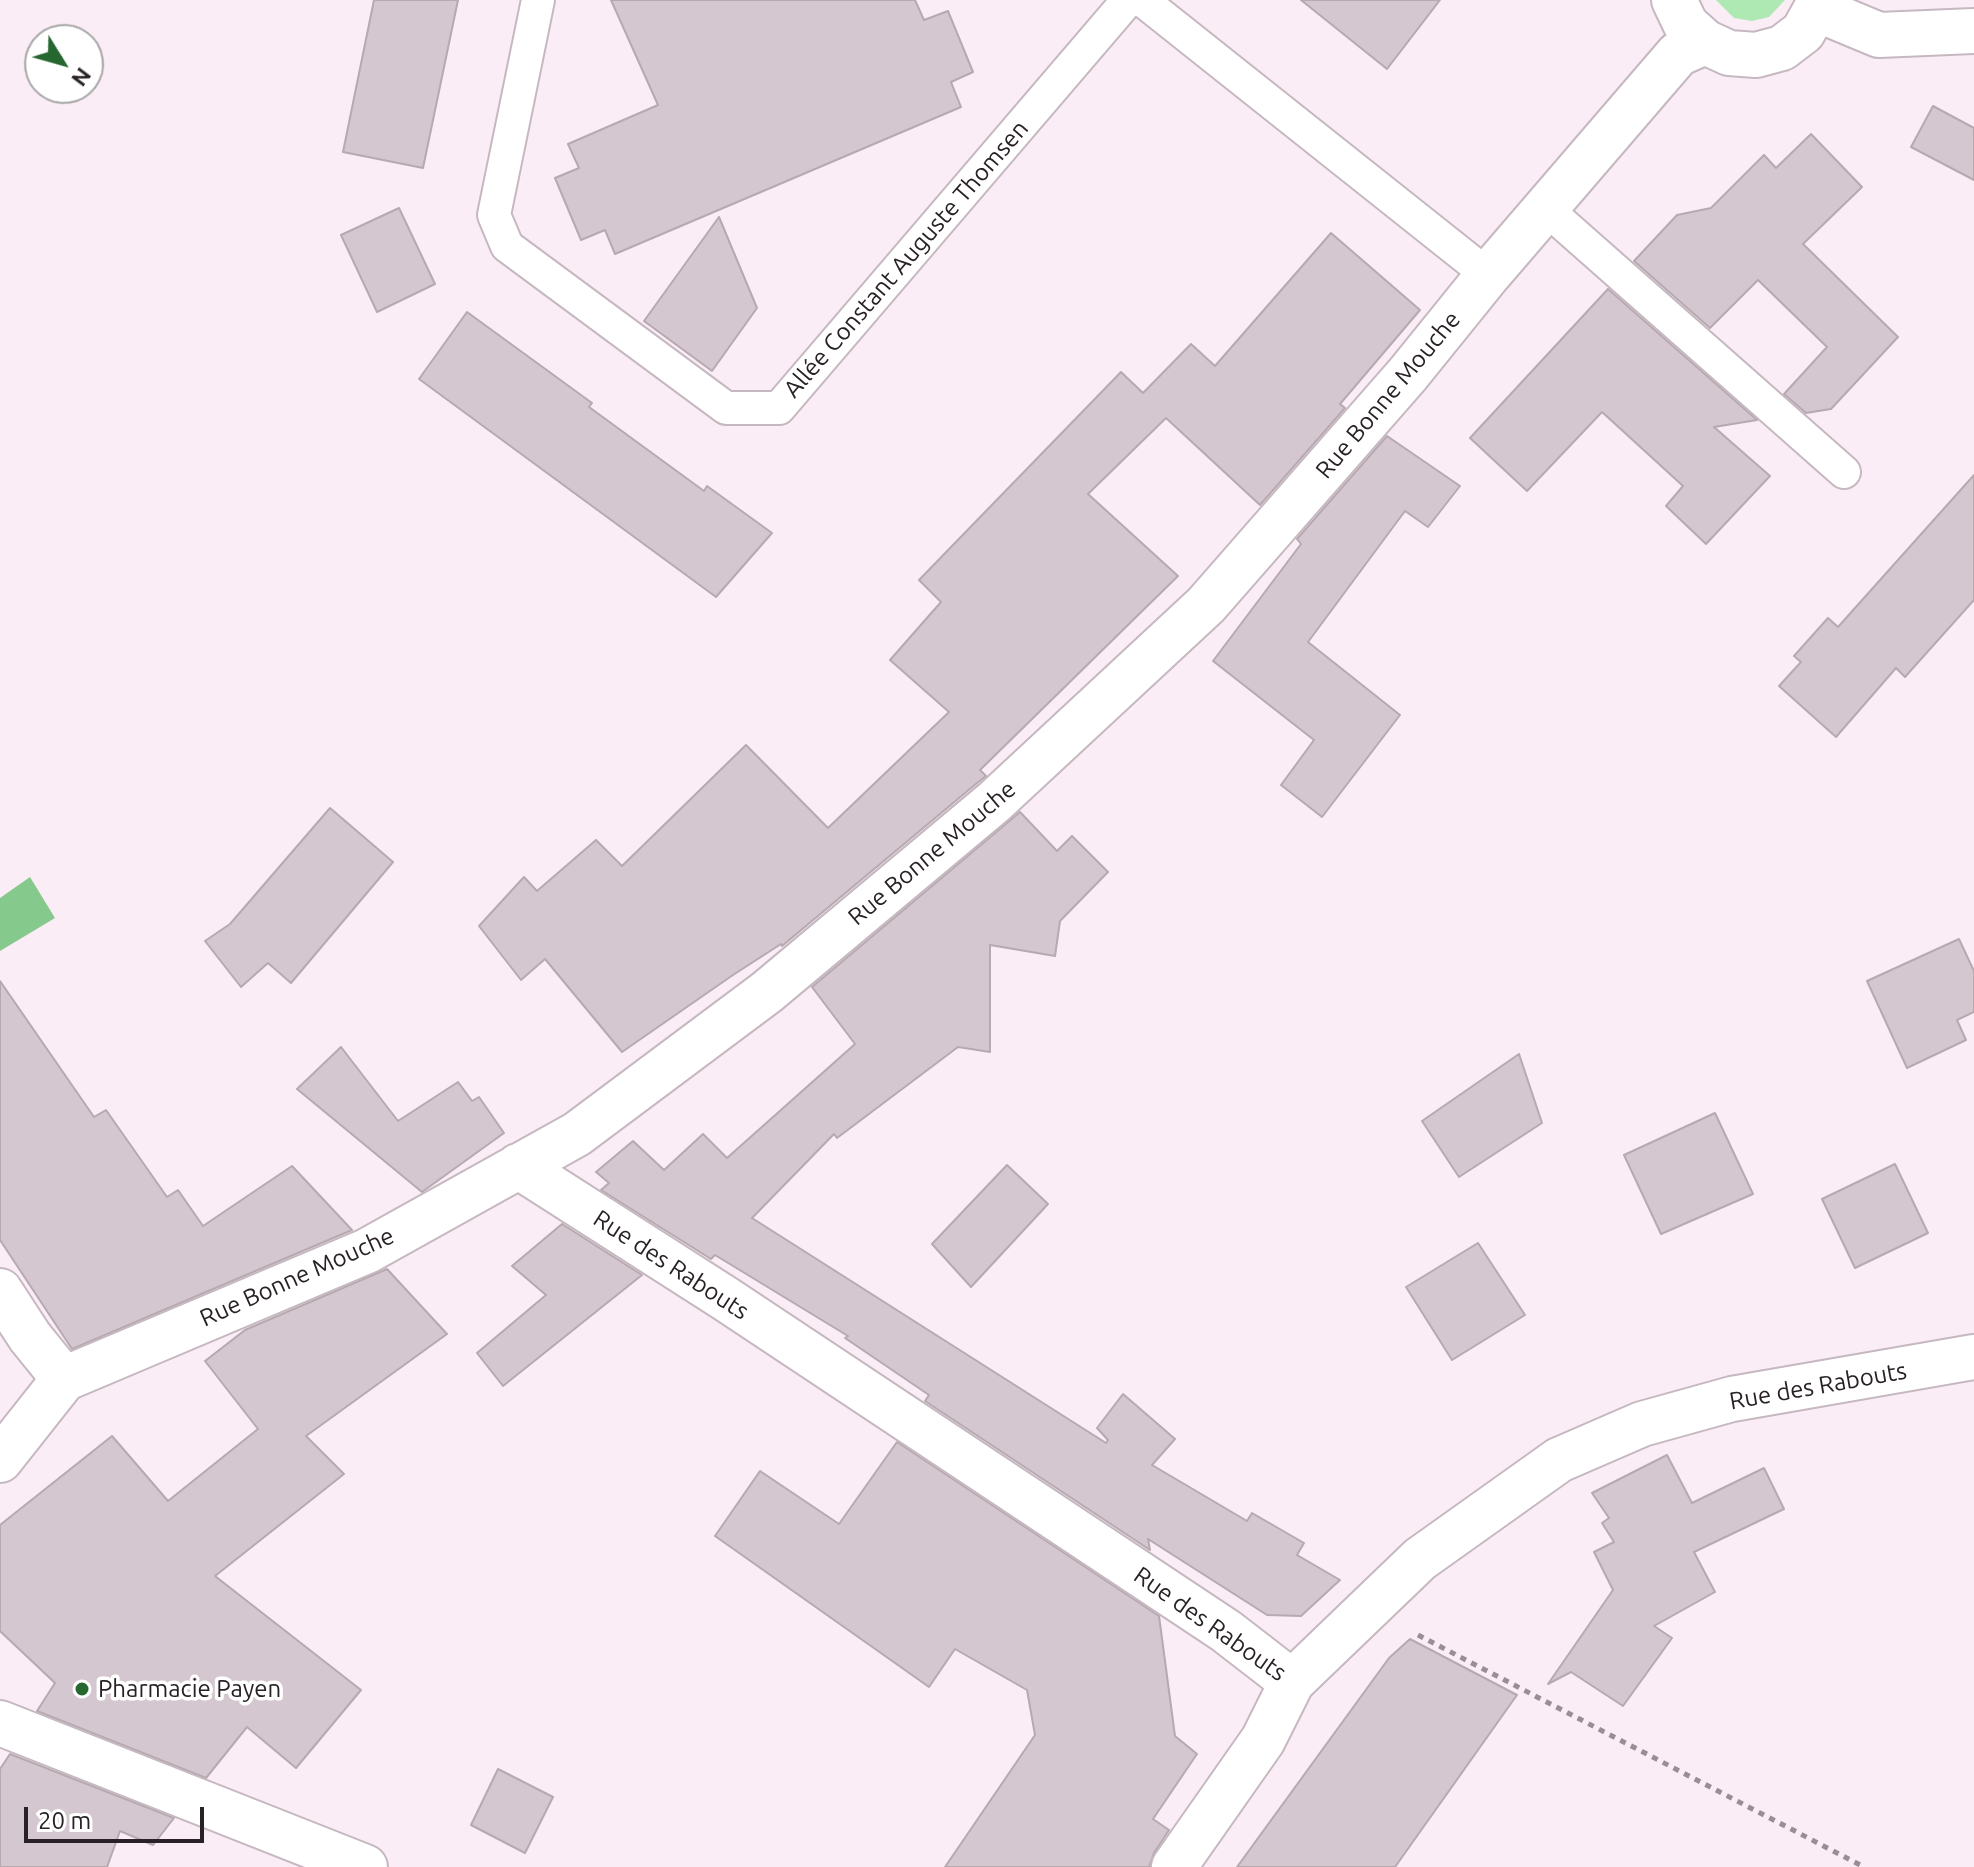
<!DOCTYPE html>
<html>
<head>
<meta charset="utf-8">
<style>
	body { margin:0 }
	#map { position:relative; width:1974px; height:1867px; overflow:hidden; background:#fbedf5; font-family:Ubuntu,sans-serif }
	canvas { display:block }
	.north { position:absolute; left:24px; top:24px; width:80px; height:80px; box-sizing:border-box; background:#fff; border:2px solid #a9a7a8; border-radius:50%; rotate:127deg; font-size:22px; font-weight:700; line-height:32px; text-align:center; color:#282226 }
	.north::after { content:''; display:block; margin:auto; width:28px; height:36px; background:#266730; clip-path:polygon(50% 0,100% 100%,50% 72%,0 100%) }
	.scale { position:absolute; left:24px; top:1807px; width:180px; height:36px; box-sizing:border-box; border:4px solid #282226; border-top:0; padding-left:10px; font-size:24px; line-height:28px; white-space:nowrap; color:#282226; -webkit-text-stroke:6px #fff; paint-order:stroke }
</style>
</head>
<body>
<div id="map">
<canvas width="1974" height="1867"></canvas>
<div class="north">N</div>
<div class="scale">20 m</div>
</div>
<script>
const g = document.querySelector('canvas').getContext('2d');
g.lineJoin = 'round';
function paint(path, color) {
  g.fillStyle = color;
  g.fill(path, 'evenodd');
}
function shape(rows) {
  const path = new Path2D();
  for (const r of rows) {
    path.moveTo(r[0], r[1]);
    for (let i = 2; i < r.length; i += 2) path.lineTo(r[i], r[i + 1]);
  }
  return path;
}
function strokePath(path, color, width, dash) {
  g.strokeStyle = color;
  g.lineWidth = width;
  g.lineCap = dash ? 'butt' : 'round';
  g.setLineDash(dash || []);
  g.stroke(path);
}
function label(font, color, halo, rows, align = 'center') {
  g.font = font + ' Ubuntu,sans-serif';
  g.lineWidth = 7;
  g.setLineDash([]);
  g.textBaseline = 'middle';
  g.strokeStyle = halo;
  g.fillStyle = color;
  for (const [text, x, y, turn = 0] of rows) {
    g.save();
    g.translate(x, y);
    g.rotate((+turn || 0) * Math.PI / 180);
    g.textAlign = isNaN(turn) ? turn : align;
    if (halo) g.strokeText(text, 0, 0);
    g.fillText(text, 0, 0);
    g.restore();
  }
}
paint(shape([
	[1716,0,1785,0,1769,17,1752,21,1734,18]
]), '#aee8b2');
paint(shape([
	[30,877,55,918,0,951,0,898]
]), '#86c98c');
const building = shape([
	[374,0,458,0,423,168,343,152,374,0],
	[611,0,915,0,924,20,948,11,973,72,951,82,961,107,615,254,605,230,581,240,555,178,579,168,568,144,658,105,611,0],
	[1301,0,1440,0,1387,69,1301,0],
	[1933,106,1974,128,1974,180,1911,147,1933,106],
	[1811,134,1862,187,1803,244,1898,337,1831,409,1806,413,1784,394,1827,347,1758,280,1710,328,1634,261,1677,215,1711,208,1764,155,1776,168,1811,134],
	[399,208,435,284,377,312,341,235,399,208],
	[719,217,757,308,712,371,644,321,719,217],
	[1331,233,1420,310,1340,404,1345,408,1260,505,1166,418,1088,494,1178,576,980,770,986,776,977,783,782,946,781,944,733,975,622,1052,545,959,521,980,479,926,524,877,537,891,596,840,622,866,746,745,828,828,949,712,890,660,941,602,919,580,1121,372,1143,393,1191,344,1215,366,1331,233],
	[1608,289,1757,420,1714,427,1770,476,1706,544,1666,506,1683,486,1602,412,1527,491,1470,438,1608,289],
	[467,312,592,403,589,407,704,491,707,486,772,533,716,597,419,379,467,312],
	[1387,436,1460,486,1428,527,1405,511,1308,642,1400,715,1322,817,1281,785,1314,740,1213,661,1301,544,1297,539,1387,436],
	[1974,475,1974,600,1905,677,1896,668,1836,737,1779,686,1801,662,1794,656,1828,618,1838,627,1974,475],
	[330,808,393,862,291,983,268,963,241,987,205,941,230,924,330,808],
	[1020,812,1057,851,1072,836,1108,872,1060,921,1055,956,990,945,990,1052,958,1047,837,1138,834,1134,752,1218,1106,1443,1108,1440,1097,1428,1123,1394,1175,1439,1152,1465,1247,1521,1252,1513,1304,1543,1297,1555,1340,1580,1301,1616,1267,1615,1148,1539,1150,1550,925,1401,929,1395,845,1338,848,1336,715,1255,711,1259,601,1190,609,1183,596,1172,633,1141,664,1170,703,1134,727,1158,855,1044,812,987,1020,812],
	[1959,939,1974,971,1974,1012,1957,1020,1966,1040,1907,1068,1867,981,1959,939],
	[0,981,94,1117,106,1110,167,1197,178,1190,203,1226,292,1166,352,1230,72,1349,0,1240,0,981],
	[341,1047,398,1121,458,1082,472,1101,479,1097,504,1133,422,1192,297,1089,341,1047],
	[1519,1054,1542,1123,1459,1177,1422,1121,1519,1054],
	[1715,1113,1753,1194,1661,1234,1624,1155,1715,1113],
	[1895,1164,1928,1233,1855,1268,1822,1199,1895,1164],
	[1007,1165,1048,1204,971,1287,932,1244,1007,1165],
	[562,1224,642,1275,503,1386,477,1353,546,1295,512,1266,562,1224],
	[1478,1243,1525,1315,1452,1360,1406,1287,1478,1243],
	[387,1269,447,1334,306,1436,344,1474,215,1576,361,1690,296,1768,247,1727,206,1778,37,1711,55,1683,0,1631,0,1525,112,1436,168,1501,258,1429,205,1361,245,1330,387,1269],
	[897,1442,1159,1616,1175,1736,1197,1754,1153,1819,1169,1830,1154,1853,1149,1867,945,1867,1035,1735,1027,1690,955,1649,929,1687,715,1536,760,1471,839,1524,897,1442],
	[1667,1455,1692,1503,1764,1468,1784,1509,1694,1552,1715,1592,1654,1626,1672,1638,1623,1706,1571,1672,1548,1684,1613,1590,1594,1552,1614,1542,1602,1523,1609,1518,1592,1493,1667,1455],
	[1410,1639,1517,1695,1395,1867,1237,1867,1389,1658,1410,1639],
	[10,1754,174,1818,153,1845,120,1831,107,1867,0,1867,0,1769,10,1754],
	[498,1769,553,1797,525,1853,471,1825,498,1769]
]);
paint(building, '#d5c7cf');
strokePath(building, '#b6a9b0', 2);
const service = shape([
	[538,0,494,215,507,246,726,408,779,408,1128,0],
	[1142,0,1488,275],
	[1545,208,1844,472]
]);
const minor = shape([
	[1674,0,1686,25,1705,42,1729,53,1756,55,1782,48,1803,32,1821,0],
	[1819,10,1879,35,1974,31],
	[518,1166,726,1299,1226,1631,1292,1682],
	[0,1291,30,1337,64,1379],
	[0,1460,64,1379,367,1251,577,1134,767,992,994,802,1206,605,1408,374,1488,275,1678,54,1705,42],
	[0,1723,365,1867],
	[1174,1867,1263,1740,1292,1682,1420,1559,1559,1460,1642,1424,1732,1399,1974,1357]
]);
strokePath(service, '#c6b8c0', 36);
strokePath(minor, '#c6b8c0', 48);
strokePath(shape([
	[1418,1635,1864,1867]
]), '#988e94', 5, [6, 6]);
strokePath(service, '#fff', 32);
strokePath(minor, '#fff', 44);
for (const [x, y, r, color] of [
	[82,1689,8,"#266730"]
]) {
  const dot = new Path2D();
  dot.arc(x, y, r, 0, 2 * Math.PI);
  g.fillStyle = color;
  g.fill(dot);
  strokePath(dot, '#fff', 3);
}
label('24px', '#282226', '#fff', [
	["Allée Constant Auguste Thomsen",906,259,-49],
	["Rue Bonne Mouche",1388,395,-50],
	["Rue Bonne Mouche",932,853,-40],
	["Rue des Rabouts",671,1265,33],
	["Rue Bonne Mouche",297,1277,-24],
	["Rue des Rabouts",1818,1386,-10],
	["Rue des Rabouts",1210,1624,35]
]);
label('24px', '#282226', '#fff', [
	["Pharmacie Payen",98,1689]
], 'left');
</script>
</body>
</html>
